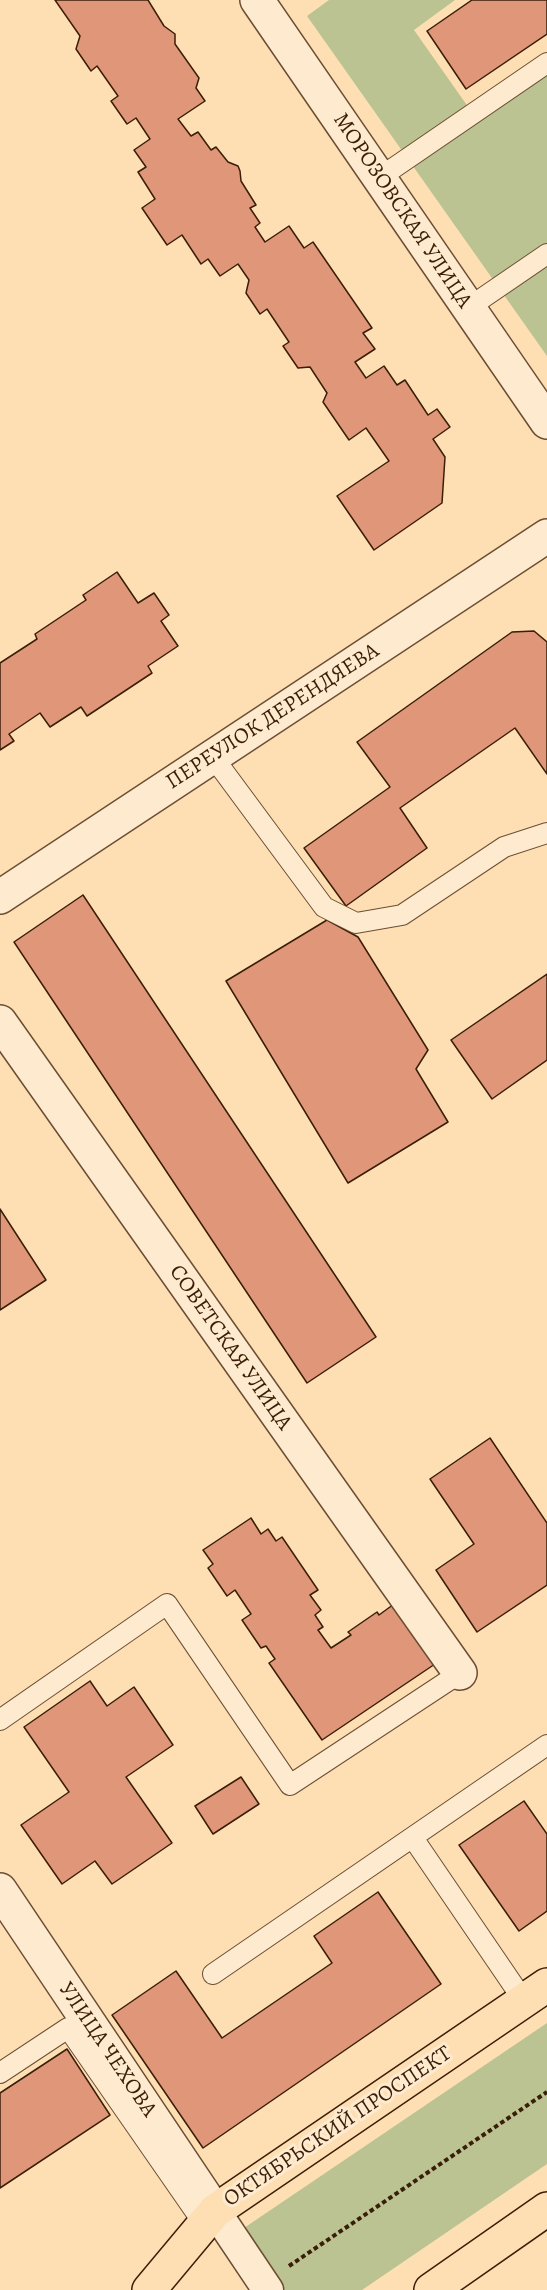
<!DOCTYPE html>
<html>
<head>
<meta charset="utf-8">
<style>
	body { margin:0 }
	canvas { display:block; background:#fedfb4 }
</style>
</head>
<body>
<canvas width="547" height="2290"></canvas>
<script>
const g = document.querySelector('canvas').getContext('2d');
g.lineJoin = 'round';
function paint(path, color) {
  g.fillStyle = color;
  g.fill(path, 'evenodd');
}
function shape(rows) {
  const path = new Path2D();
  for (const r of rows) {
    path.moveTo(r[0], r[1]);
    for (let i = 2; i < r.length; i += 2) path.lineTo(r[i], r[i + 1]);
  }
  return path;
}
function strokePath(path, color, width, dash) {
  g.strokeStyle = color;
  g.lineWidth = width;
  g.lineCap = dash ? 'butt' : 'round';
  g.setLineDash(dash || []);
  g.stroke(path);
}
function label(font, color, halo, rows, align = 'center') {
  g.font = font + ' Alegreya,serif';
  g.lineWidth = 6;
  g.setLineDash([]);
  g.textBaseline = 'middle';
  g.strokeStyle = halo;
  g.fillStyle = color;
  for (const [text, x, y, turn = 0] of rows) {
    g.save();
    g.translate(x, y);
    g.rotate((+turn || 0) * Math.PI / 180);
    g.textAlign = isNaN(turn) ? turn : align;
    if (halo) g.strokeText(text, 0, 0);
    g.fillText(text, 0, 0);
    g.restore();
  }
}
paint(shape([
	[329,0,455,0,414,30,471,111,547,58,547,356,307,16],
	[547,2023,547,2164,362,2290,282,2290,241,2230]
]), '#bac391');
const building = shape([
	[55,0,148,0,164,26,175,34,175,44,199,78,196,88,205,101,178,119,191,136,198,132,211,150,216,147,228,162,238,166,240,171,241,181,256,205,250,208,260,223,255,227,265,242,289,226,304,248,313,242,372,328,363,333,375,349,355,362,366,378,384,366,397,385,405,380,428,415,437,409,450,427,433,439,445,457,442,503,374,550,337,496,389,461,366,428,349,440,323,402,327,393,310,367,298,368,283,346,289,342,267,309,260,314,246,293,249,280,238,264,220,276,208,259,201,264,182,235,167,245,142,208,155,199,138,172,146,167,134,150,150,139,136,118,127,124,111,101,118,96,97,66,91,71,76,49,80,36,55,0],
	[472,0,547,0,547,34,466,89,427,31,472,0],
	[117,572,138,603,154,593,169,615,161,621,178,646,148,666,152,673,87,716,81,707,50,727,40,713,9,734,14,741,0,750,0,663,37,639,35,634,86,600,83,595,117,572],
	[534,631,547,642,547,774,515,728,400,808,427,848,346,906,304,848,390,787,357,742,512,632,534,631],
	[83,895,376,1337,307,1383,14,942,83,895],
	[327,920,358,937,428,1050,416,1069,448,1122,348,1183,226,981,327,920],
	[547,974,547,1060,492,1099,451,1040,547,974],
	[0,1209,46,1280,0,1310,0,1209],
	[490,1438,547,1523,547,1585,477,1632,436,1570,474,1544,430,1479,490,1438],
	[251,1518,261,1534,268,1529,276,1541,282,1537,318,1590,310,1595,321,1610,315,1615,323,1627,318,1630,331,1648,351,1635,348,1632,377,1612,379,1615,394,1604,435,1664,322,1740,269,1663,275,1659,266,1646,261,1648,242,1620,251,1614,235,1590,227,1596,208,1568,213,1564,203,1550,251,1518],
	[90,1681,107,1706,134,1687,173,1745,126,1777,172,1843,112,1884,95,1861,62,1884,21,1825,69,1792,24,1727,90,1681],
	[241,1777,259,1804,213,1834,195,1806,241,1777],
	[524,1801,547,1834,547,1911,519,1931,459,1845,524,1801],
	[378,1892,441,1984,203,2148,112,2015,176,1971,222,2038,332,1963,314,1936,378,1892],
	[67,2049,110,2115,0,2188,0,2093,67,2049]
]);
paint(building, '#e09679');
strokePath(building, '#3a1e08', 1.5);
const service = shape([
	[379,178,547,63],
	[468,308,547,254],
	[213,757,324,907,356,923,402,915,504,847,547,833],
	[0,1720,167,1604,290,1785,460,1673],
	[413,1838,524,2001],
	[213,1974,547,1745],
	[0,2073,68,2028,204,2224]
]);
const pedestrian = shape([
	[215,2211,268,2290]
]);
const minor = shape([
	[257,0,547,422],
	[0,897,547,536],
	[0,1022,460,1673],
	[0,1890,215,2211]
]);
const primary = shape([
	[149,2290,215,2211,547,1985],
	[431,2290,547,2209]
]);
strokePath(service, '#6b4e33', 22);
strokePath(pedestrian, '#6b4e33', 33);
strokePath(minor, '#6b4e33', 36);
strokePath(primary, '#3a1e08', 36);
strokePath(shape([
	[289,2266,547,2092]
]), '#3a1e08', 4, [4.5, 3]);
strokePath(service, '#feeace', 20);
strokePath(pedestrian, '#feeace', 30);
strokePath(minor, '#feeace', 33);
strokePath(primary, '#fedfb4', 33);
label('22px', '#3a1e08', '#feeace', [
	["МОРОЗОВСКАЯ УЛИЦА",402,211,56],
	["ПЕРЕУЛОК ДЕРЕНДЯЕВА",273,717,-33],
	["СОВЕТСКАЯ УЛИЦА",230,1348,55],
	["УЛИЦА ЧЕХОВА",107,2050,56],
	["ОКТЯБРЬСКИЙ ПРОСПЕКТ",338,2127,-34]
]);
</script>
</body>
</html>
